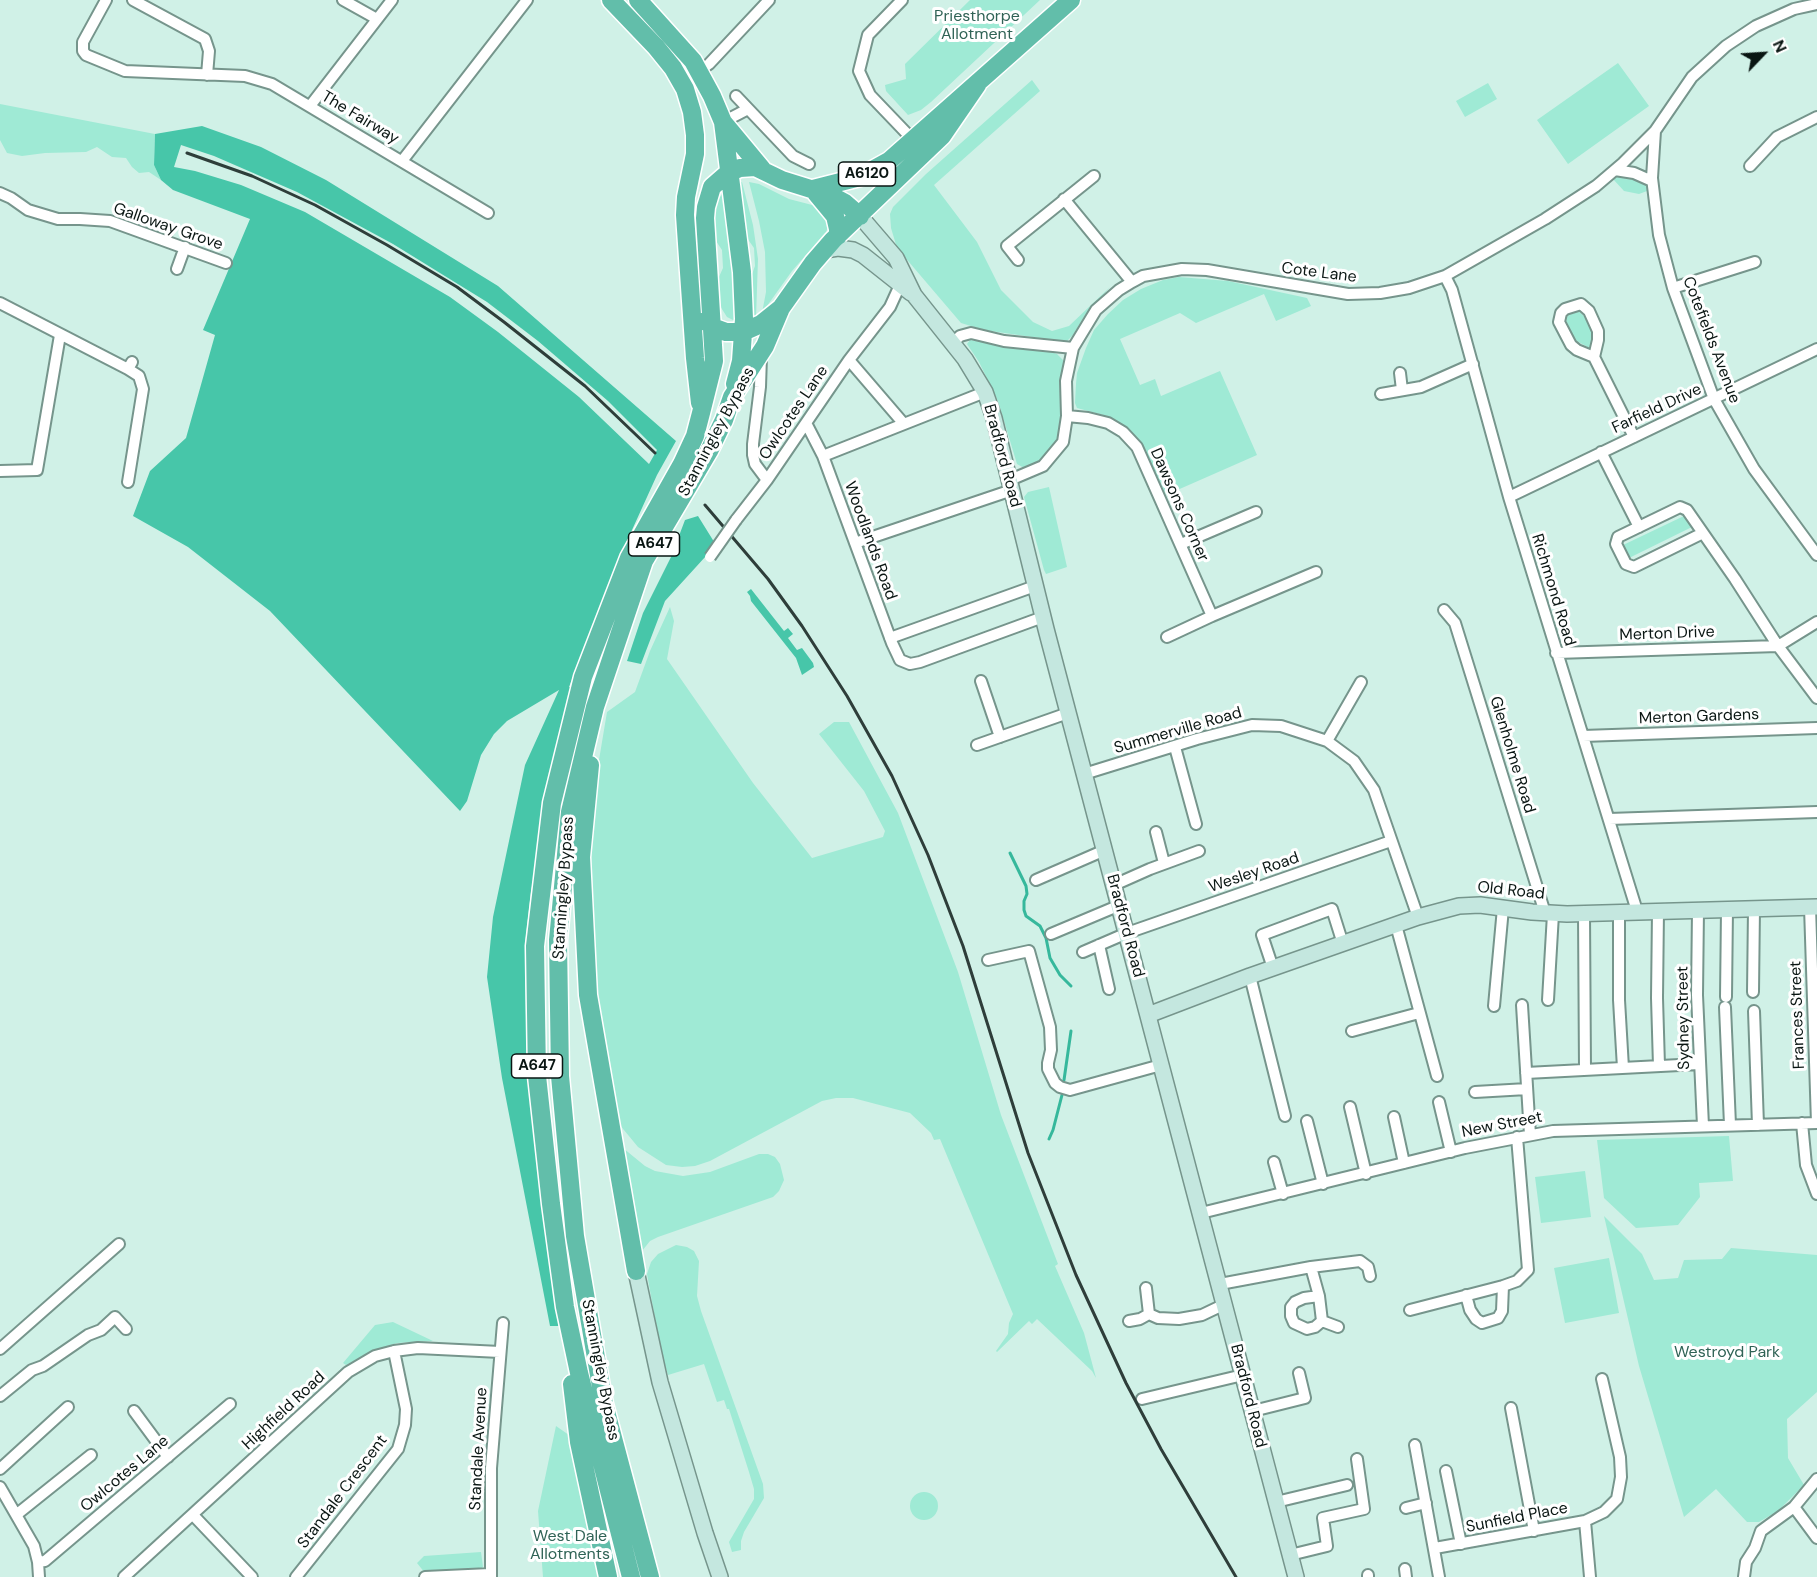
<!DOCTYPE html>
<html>
<head>
<meta charset="utf-8">
<style>
	body { margin:0 }
	#map { position:relative; width:1817px; height:1577px; overflow:hidden; background:#d0f1e7; font-family:"DM Sans",sans-serif }
	canvas { display:block }
	.north { position:absolute; left:1733px; top:24px; width:60px; height:60px; -webkit-text-stroke:4px #fff; paint-order:stroke; rotate:65deg; font-size:16px; font-weight:700; line-height:24px; text-align:center; color:#0a1613 }
	.north::after { content:''; display:block; margin:auto; width:21px; height:27px; background:#0a1613; clip-path:polygon(50% 0,100% 100%,50% 72%,0 100%) }
</style>
</head>
<body>
<div id="map">
<canvas width="1817" height="1577"></canvas>
<div class="north">N</div>
</div>
<script>
const g = document.querySelector('canvas').getContext('2d');
g.lineJoin = 'round';
function paint(path, color) {
  g.fillStyle = color;
  g.fill(path, 'evenodd');
}
function shape(rows) {
  const path = new Path2D();
  for (const r of rows) {
    if (r.length === 3) {
      path.moveTo(r[0] + r[2], r[1]);
      path.arc(r[0], r[1], r[2], 0, 2 * Math.PI);
      continue;
    }
    path.moveTo(r[0], r[1]);
    for (let i = 2; i < r.length; i += 2) path.lineTo(r[i], r[i + 1]);
  }
  return path;
}
function strokePath(path, color, width, dash) {
  g.strokeStyle = color;
  g.lineWidth = width;
  g.lineCap = dash ? 'butt' : 'round';
  g.setLineDash(dash || []);
  g.stroke(path);
}
function label(font, color, halo, rows, align = 'center') {
  g.font = font + ' "DM Sans",sans-serif';
  g.lineWidth = 6;
  g.setLineDash([]);
  g.textBaseline = 'middle';
  g.strokeStyle = halo;
  g.fillStyle = color;
  for (const [text, x, y, turn = 0] of rows) {
    g.save();
    g.translate(x, y);
    g.rotate((+turn || 0) * Math.PI / 180);
    g.textAlign = isNaN(turn) ? turn : align;
    if (halo) g.strokeText(text, 0, 0);
    g.fillText(text, 0, 0);
    g.restore();
  }
}
paint(shape([
	[970,0,1040,0,931,102,921,110,908,115,886,91,885,85,906,79,905,64],
	[1618,63,1649,106,1568,164,1537,120],
	[1032,80,1040,91,934,185,977,242,1001,290,1033,322,1052,331,1069,326,1110,287,1085,315,1073,335,1066,342,984,330,961,323,897,248,891,228,890,214,893,207,926,174],
	[1488,83,1497,99,1465,117,1456,101],
	[0,104,155,134,154,165,161,180,149,172,139,173,132,167,126,158,112,157,97,147,86,152,45,153,22,156,7,153,0,140],
	[1620,175,1627,175,1643,183,1647,187,1647,191,1639,194,1624,191,1613,179],
	[742,182,753,225,758,259,756,318,753,318,751,277,755,266,754,248,747,238,739,183],
	[749,182,759,184,789,199,816,206,824,211,829,225,826,232,792,271,762,313,766,292,765,252,759,221],
	[722,194,728,225,734,284,735,321,727,317,720,306,718,279,723,268,722,250,716,241,714,214,718,200],
	[1179,277,1228,281,1307,298,1311,306,1276,321,1264,294,1196,323,1180,313,1120,339,1140,385,1155,379,1161,396,1220,371,1257,455,1166,495,1142,444,1131,432,1103,415,1077,408,1075,403,1076,384,1077,373,1086,348,1094,330,1108,314,1123,300,1141,289,1163,280],
	[1577,310,1584,316,1592,332,1591,349,1575,340,1566,321,1568,314],
	[970,340,1048,351,1057,354,1064,361,1065,367,1059,436,1047,455,1038,463,1024,468,1017,464,998,401,979,362,967,344],
	[1049,487,1067,567,1046,574,1044,570,1024,497,1028,492],
	[1686,515,1694,526,1627,559,1621,546],
	[670,607,674,621,667,659,753,783,812,858,883,837,885,831,864,791,819,734,834,722,849,722,898,813,958,972,1001,1115,1058,1264,1055,1266,1084,1333,1096,1378,1092,1371,1037,1319,1032,1324,1029,1321,997,1352,996,1351,1008,1334,1009,1323,1013,1314,940,1139,934,1140,931,1133,910,1113,853,1098,836,1098,822,1101,710,1161,695,1166,682,1167,666,1165,638,1147,619,1124,598,995,591,878,592,802,607,712,635,692,650,651],
	[1729,1136,1733,1181,1699,1183,1700,1197,1678,1225,1636,1228,1604,1198,1597,1140],
	[623,1148,645,1166,655,1171,683,1176,710,1172,759,1154,768,1154,775,1157,780,1164,784,1180,779,1191,773,1197,658,1237,650,1241,642,1251],
	[1585,1171,1591,1217,1541,1223,1535,1177],
	[1604,1216,1642,1254,1654,1280,1678,1278,1684,1260,1722,1259,1731,1248,1817,1255,1817,1392,1787,1419,1788,1458,1804,1485,1778,1511,1759,1522,1747,1522,1716,1489,1684,1517,1639,1366],
	[676,1245,687,1247,694,1251,699,1261,697,1296,701,1311,763,1484,764,1498,744,1532,741,1541,741,1550,732,1552,729,1542,754,1499,754,1489,749,1472,729,1409,727,1409,724,1400,717,1402,704,1364,668,1375,661,1351,647,1274,651,1262,658,1254],
	[1609,1258,1619,1313,1565,1323,1554,1268],
	[393,1322,433,1341,397,1343,367,1354,346,1365,343,1363,375,1325],
	[556,1426,579,1442,608,1577,543,1577,538,1511],
	[924,1506,14],
	[481,1552,483,1567,478,1571,425,1573,417,1563,424,1556]
]), '#9fead5');
paint(shape([
	[202,126,261,147,326,180,498,286,676,441,657,475,622,552,569,687,576,688,539,846,531,892,525,945,526,1015,530,1078,560,1324,558,1326,550,1326,502,1078,487,977,493,917,525,765,559,690,507,721,494,734,481,755,467,801,460,811,270,611,188,547,133,516,150,471,186,438,215,335,203,330,250,219,173,190,161,180,154,165,155,134],
	[181,145,214,156,297,192,393,244,487,302,538,341,608,401,657,450,649,464,579,397,498,332,450,297,305,212,241,185,195,171,174,167],
	[698,516,716,545,665,601,641,664,627,661,643,613,671,557,685,520],
	[751,589,784,631,788,628,793,634,788,638,797,650,802,648,813,663,814,667,802,675,796,658,751,601,750,596,747,592]
]), '#47c6a9');
strokePath(shape([
	[1010,853,1026,886,1027,894,1024,901,1024,910,1026,916,1040,926,1046,938,1050,958,1060,975,1071,986],
	[1064,1080,1071,1031],
	[1049,1139,1053,1130,1062,1095]
]), '#36b89c', 3);
const minor = shape([
	[106,0,83,42,83,51,86,55,125,71,245,76,272,84,488,213],
	[133,0,205,39,209,51,207,75],
	[343,0,377,19],
	[902,0,868,35,859,71,870,95,915,142],
	[1817,4,1794,9,1756,26,1726,46,1692,77,1655,131,1652,178,1659,235,1673,288,1714,399,1754,469,1817,555],
	[699,71,709,64,769,0],
	[736,96,793,156,809,164],
	[310,106,392,0],
	[723,122,748,109],
	[402,161,527,0],
	[1750,166,1777,137,1817,117],
	[1615,170,1634,173,1652,181],
	[0,193,11,198,28,210,58,219,80,219,110,221,226,263],
	[1064,199,1132,282],
	[1018,260,1007,246,1094,176],
	[177,269,185,247],
	[1445,276,1452,290,1509,497,1637,911],
	[1673,288,1755,262],
	[0,303,128,369],
	[953,343,960,336,971,333,1004,341,1073,348],
	[761,356,760,387,753,444,753,455,755,464,767,480],
	[1594,357,1598,340,1598,331,1589,311,1581,304,1565,309,1561,313,1559,322,1571,345,1577,350,1594,357,1634,437],
	[849,360,904,424],
	[1400,373,1402,390],
	[1381,394,1421,387,1473,364],
	[1067,416,1088,418,1108,423,1123,432,1137,447,1212,616],
	[806,423,823,456,892,643,900,660,910,664,920,662,1043,617],
	[1601,452,1639,527],
	[823,456,985,392],
	[0,471,37,470,60,335],
	[1010,480,1043,466,1063,442,1067,416,1066,381,1073,348,1096,310,1119,290,1132,282,1143,276,1182,269,1207,270,1348,294,1380,293,1409,288,1445,276,1545,219,1596,186,1623,163,1655,131],
	[128,482,143,389,139,376,128,369,132,362],
	[1509,497,1817,349],
	[736,520,767,480,849,360,890,307,900,285],
	[1703,533,1634,567,1626,564,1616,544,1618,537,1680,507,1687,510,1735,579,1778,646,1817,698],
	[855,543,1012,490],
	[1181,544,1256,512],
	[1444,610,1455,623,1545,913],
	[1167,637,1212,616,1316,572],
	[890,638,1035,586],
	[1556,653,1778,646,1817,622],
	[981,681,1000,737],
	[1583,736,1817,728],
	[1327,741,1361,682],
	[977,745,1068,713],
	[1175,747,1196,824],
	[1084,774,1197,739,1252,725,1281,726,1327,741,1354,761,1374,790,1418,917],
	[1609,819,1817,812],
	[1156,832,1164,863],
	[1036,880,1105,850],
	[1114,885,1150,869,1199,851],
	[1810,907,1817,1123],
	[1698,910,1697,995,1703,1126],
	[1658,911,1657,998,1659,1066],
	[1619,912,1619,1000,1623,1068],
	[1584,914,1585,1070],
	[1396,925,1437,1076],
	[1051,934,1120,905],
	[1099,945,1109,989],
	[1083,952,1127,933,1391,841],
	[988,960,1029,951,1050,1027,1051,1050,1048,1063,1048,1069,1055,1083,1060,1087,1070,1090,1161,1065],
	[1273,968,1262,935,1332,909,1343,944],
	[1250,976,1285,1116],
	[1753,992,1754,908],
	[1726,997,1727,909],
	[1548,1000,1553,914],
	[1522,1005,1530,1135],
	[1494,1006,1503,908],
	[1725,1007,1730,1125],
	[1754,1011,1758,1125],
	[1352,1031,1419,1013],
	[1526,1073,1699,1064],
	[1475,1092,1527,1089],
	[1439,1102,1451,1152],
	[1350,1107,1366,1174],
	[1394,1117,1404,1163],
	[1307,1121,1323,1184],
	[1802,1123,1806,1165,1817,1194],
	[1274,1162,1283,1194],
	[1201,1213,1465,1148,1553,1131,1817,1123],
	[1311,1267,1319,1296,1322,1321],
	[1220,1284,1311,1267,1360,1261,1368,1267,1370,1276],
	[1146,1288,1149,1314,1158,1318,1179,1319,1202,1315,1225,1304],
	[1466,1295,1470,1310,1476,1319,1482,1323,1498,1318,1502,1311,1503,1286],
	[1319,1296,1304,1298,1295,1302,1291,1307,1291,1316,1294,1323,1307,1329,1315,1327,1322,1321],
	[1410,1310,1503,1286,1517,1281,1528,1270,1517,1137],
	[1129,1321,1140,1319,1149,1314],
	[1322,1321,1338,1327],
	[0,1349,119,1244],
	[0,1396,32,1370,43,1366,88,1335,101,1330,115,1317,126,1329],
	[1142,1399,1243,1375],
	[1511,1408,1534,1531],
	[134,1411,168,1457],
	[1253,1411,1305,1398,1299,1373],
	[1415,1445,1439,1577],
	[0,1469,68,1407],
	[1446,1471,1461,1544],
	[0,1487,34,1546,38,1562,39,1577],
	[1276,1502,1347,1485],
	[1794,1507,1817,1538],
	[1406,1508,1426,1503],
	[16,1515,91,1455],
	[193,1515,252,1577],
	[1585,1521,1604,1512,1617,1499,1621,1477,1620,1457,1602,1379],
	[1435,1548,1585,1521,1590,1577],
	[1290,1555,1327,1546,1323,1518,1364,1509,1357,1459],
	[38,1562,45,1561,230,1404],
	[1405,1569,1406,1577],
	[1368,1575,1368,1577],
	[124,1577,348,1372,375,1356,394,1351,418,1348,500,1352],
	[296,1577,398,1449,405,1425,406,1409,394,1351],
	[425,1577,490,1574],
	[491,1577,491,1468,503,1323],
	[1744,1577,1746,1562,1755,1548,1761,1531,1794,1507,1817,1479]
]);
const secondary = shape([
	[860,216,896,258,914,295,965,359,985,392,994,418,1046,629,1296,1577],
	[825,250,838,248,853,250,863,255,911,293],
	[1148,1015,1250,976,1418,917,1459,906,1480,905,1532,912,1567,914,1817,907],
	[636,1271,660,1382,705,1533,720,1577]
]);
const trunk = shape([
	[611,0,656,47,673,68,685,89,692,112,695,135,695,154,686,197,685,215,695,358,700,403],
	[638,0,693,61,712,96,723,122,742,272,744,319,741,361,735,384],
	[723,122,762,169],
	[813,189,860,177,889,161,1071,0],
	[816,193,835,216,838,229,838,236],
	[705,321,715,328,726,332,743,332,761,324,781,308,813,263,833,240,942,136,977,85],
	[590,765,581,857,588,995,636,1271],
	[572,1384,579,1442,608,1577],
	[631,1577,579,1373,565,1307,551,1204,537,1076,535,946,552,803,583,677,629,558,682,464,695,436,701,413,714,361,705,218,706,207,712,187,728,173,740,168,755,167,782,180,830,195,845,203,860,216],
	[650,1577,604,1404,575,1236,560,1076,558,940,570,812,595,707,644,561,709,451,724,420,732,397,765,346,781,308]
]);
strokePath(minor, '#76958c', 14);
strokePath(secondary, '#76958c', 18);
strokePath(trunk, '#fff', 21);
strokePath(minor, '#fff', 10);
strokePath(secondary, '#c4e7df', 15);
strokePath(trunk, '#62beaa', 18);
strokePath(shape([
	[187,153,252,176,315,205,387,245,457,287,504,322,585,386,655,453],
	[705,505,768,579,802,626,847,696,892,776,928,855,963,946,1028,1153,1076,1275,1126,1383,1161,1449,1236,1577]
]), '#2e3e3a', 3);
const minorBridge = shape([
	[710,557,736,520]
]);
strokePath(minorBridge, '#76958c', 14, []);
strokePath(minorBridge, '#fff', 10);
for (const [x, y, w] of [
	[867,174,57],
	[654,544,51],
	[537,1066,51]
]) {
  const box = new Path2D();
  box.roundRect(x - w / 2, y - 12, w, 24, 4.5);
  g.fillStyle = '#fff';
  g.fill(box);
  strokePath(box, '#0a1613', 1.5);
}
label('bold 15px', '#0a1613', null, [
	["A6120",867,174],
	["A647",654,544],
	["A647",537,1066]
]);
label('16px', '#306356', '#fff', [
	["Priesthorpe",977,17],
	["Allotment",977,35],
	["Westroyd Park",1727,1353],
	["West Dale",570,1537],
	["Allotments",570,1555]
]);
label('16px', '#0a1613', '#fff', [
	["The Fairway",360,118,31],
	["Galloway Grove",168,227,19],
	["Cote Lane",1319,273,7],
	["Cotefields Avenue",1711,340,69],
	["Farfield Drive",1657,409,-25],
	["Owlcotes Lane",794,413,-56],
	["Stanningley Bypass",717,432,-62],
	["Bradford Road",1002,456,75],
	["Dawsons Corner",1179,505,66],
	["Woodlands Road",870,541,70],
	["Richmond Road",1553,590,73],
	["Merton Drive",1667,634,-2],
	["Merton Gardens",1699,717,-2],
	["Summerville Road",1178,731,-16],
	["Glenholme Road",1512,755,73],
	["Wesley Road",1254,873,-19],
	["Stanningley Bypass",564,888,-86],
	["Old Road",1511,891,6],
	["Bradford Road",1125,926,75],
	["Frances Street",1798,1015,-92],
	["Sydney Street",1684,1018,-91],
	["New Street",1502,1125,-11],
	["Stanningley Bypass",600,1370,79],
	["Bradford Road",1248,1396,76],
	["Highfield Road",284,1411,-43],
	["Standale Avenue",479,1449,-87],
	["Owlcotes Lane",125,1474,-40],
	["Standale Crescent",343,1492,-53],
	["Sunfield Place",1517,1518,-11]
]);
</script>
</body>
</html>
